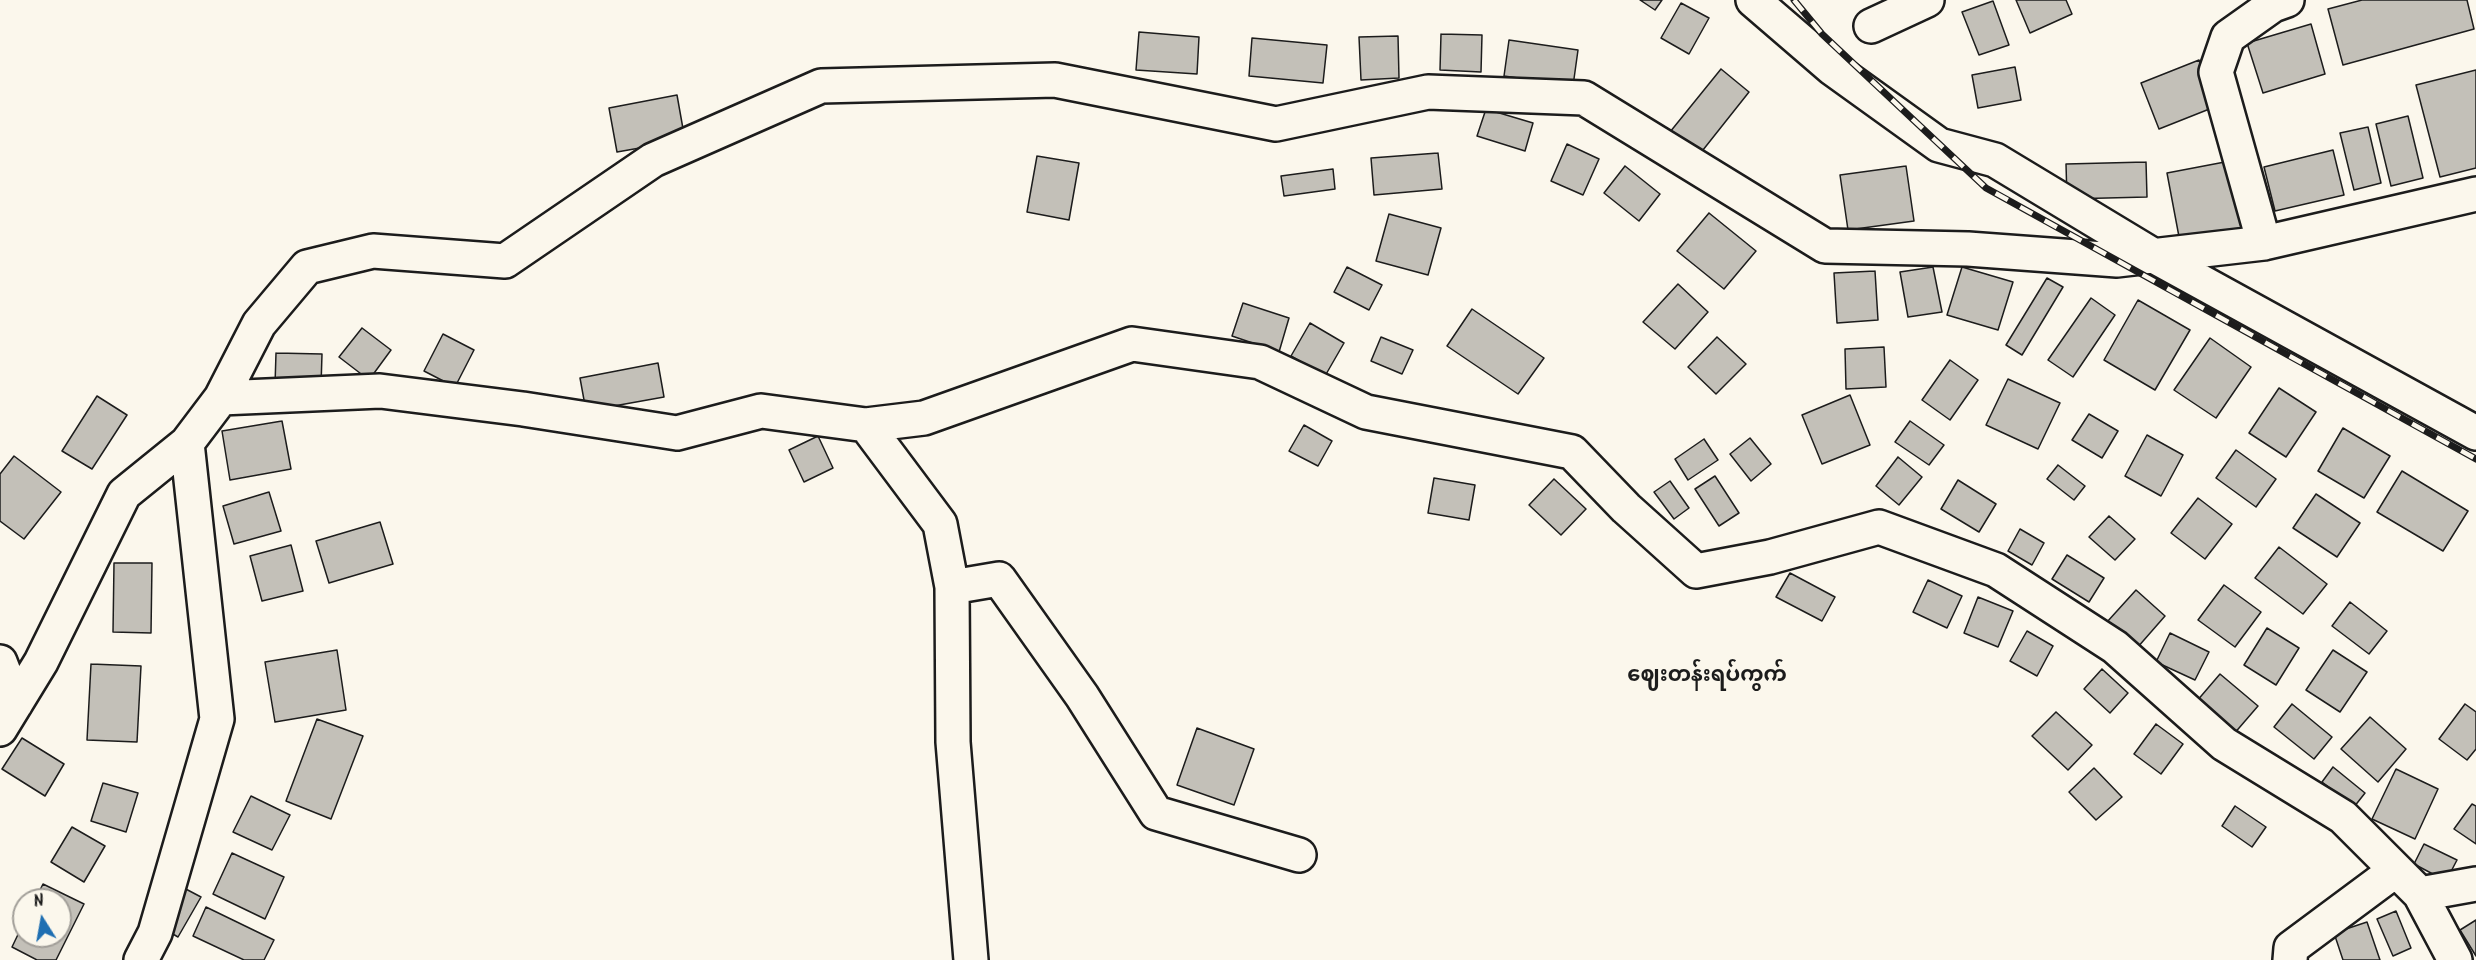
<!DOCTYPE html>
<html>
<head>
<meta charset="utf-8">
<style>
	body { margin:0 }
	#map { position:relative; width:2476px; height:960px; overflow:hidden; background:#fbf7ec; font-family:Kalam,sans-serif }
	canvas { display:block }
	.north { position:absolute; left:12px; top:888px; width:60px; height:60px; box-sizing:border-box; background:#fbf7ec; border:2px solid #a29f99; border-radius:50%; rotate:349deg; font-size:16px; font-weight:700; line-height:24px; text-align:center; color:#1c1c1c }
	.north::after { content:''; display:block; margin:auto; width:21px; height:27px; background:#1f6fb2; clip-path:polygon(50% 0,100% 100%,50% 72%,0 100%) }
</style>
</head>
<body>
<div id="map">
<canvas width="2476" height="960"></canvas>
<div class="north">N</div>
</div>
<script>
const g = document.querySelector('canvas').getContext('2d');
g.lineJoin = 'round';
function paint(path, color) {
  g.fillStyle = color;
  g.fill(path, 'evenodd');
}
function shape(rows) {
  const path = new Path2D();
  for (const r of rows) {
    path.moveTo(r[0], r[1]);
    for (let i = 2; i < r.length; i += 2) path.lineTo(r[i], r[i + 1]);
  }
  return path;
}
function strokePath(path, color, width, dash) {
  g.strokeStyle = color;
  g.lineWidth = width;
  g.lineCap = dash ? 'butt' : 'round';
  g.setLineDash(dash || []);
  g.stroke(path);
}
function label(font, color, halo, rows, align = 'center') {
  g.font = font + ' Kalam,"Noto Sans Myanmar",sans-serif';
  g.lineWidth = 4.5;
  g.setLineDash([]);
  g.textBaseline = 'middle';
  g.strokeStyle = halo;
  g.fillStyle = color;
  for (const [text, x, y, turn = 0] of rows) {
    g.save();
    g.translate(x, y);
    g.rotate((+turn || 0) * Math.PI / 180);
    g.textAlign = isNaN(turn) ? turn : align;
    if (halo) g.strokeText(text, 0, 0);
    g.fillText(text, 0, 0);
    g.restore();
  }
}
const building = shape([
	[1640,0,1662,0,1655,10,1640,0],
	[2016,0,2066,0,2072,14,2030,33,2016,0],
	[2362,0,2467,0,2474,29,2343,65,2328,9,2362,0],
	[1993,1,2009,45,1979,55,1962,12,1993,1],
	[1681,3,1709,18,1689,54,1661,38,1681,3],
	[2311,24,2325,74,2263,93,2247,43,2311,24],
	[1139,32,1199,37,1197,74,1136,70,1139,32],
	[1441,34,1482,35,1481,72,1440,70,1441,34],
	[1398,36,1399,78,1361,80,1359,37,1398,36],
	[1252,38,1327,45,1323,83,1249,76,1252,38],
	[1509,40,1578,50,1573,86,1504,76,1509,40],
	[2199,60,2217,106,2159,129,2141,83,2199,60],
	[2015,67,2021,100,1978,108,1972,75,2015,67],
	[1721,69,1749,92,1699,155,1670,132,1721,69],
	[2476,70,2476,168,2440,177,2416,85,2476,70],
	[677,95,685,140,617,152,609,108,677,95],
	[1486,109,1533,123,1525,151,1477,136,1486,109],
	[2408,116,2423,178,2391,186,2376,124,2408,116],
	[2368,127,2381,183,2354,190,2340,133,2368,127],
	[1567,144,1599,159,1583,195,1551,181,1567,144],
	[2333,150,2344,195,2275,211,2264,167,2333,150],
	[1438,153,1442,189,1374,195,1371,158,1438,153],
	[1037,156,1079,163,1069,220,1027,212,1037,156],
	[2230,161,2244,230,2180,242,2167,173,2230,161],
	[2146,162,2147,197,2067,199,2066,164,2146,162],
	[1625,166,1660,194,1639,221,1604,193,1625,166],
	[1906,166,1914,221,1848,230,1840,175,1906,166],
	[1333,169,1335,189,1284,196,1281,176,1333,169],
	[1709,213,1756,251,1724,289,1677,251,1709,213],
	[1389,214,1441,228,1428,275,1376,261,1389,214],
	[1347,267,1382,285,1369,310,1334,292,1347,267],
	[1933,267,1942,312,1908,317,1900,272,1933,267],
	[1962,267,2013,282,1998,330,1947,315,1962,267],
	[1875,271,1878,320,1837,323,1834,273,1875,271],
	[2047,278,2063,287,2022,355,2006,345,2047,278],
	[1678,284,1708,312,1675,349,1643,322,1678,284],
	[2091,298,2115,315,2073,377,2048,360,2091,298],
	[2138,300,2190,330,2155,390,2104,360,2138,300],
	[1243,303,1289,318,1279,352,1232,336,1243,303],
	[1472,309,1544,358,1518,394,1447,346,1472,309],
	[1310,323,1344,343,1325,376,1291,356,1310,323],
	[362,328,391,350,369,380,339,357,362,328],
	[443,334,474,350,455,387,424,371,443,334],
	[1381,337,1413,350,1402,374,1371,361,1381,337],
	[1717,337,1746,364,1716,394,1688,367,1717,337],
	[2210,338,2251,367,2216,418,2174,390,2210,338],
	[1884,347,1886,387,1846,389,1845,349,1884,347],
	[276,353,322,354,321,386,275,385,276,353],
	[1950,360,1978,380,1950,420,1922,400,1950,360],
	[658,363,664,397,586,411,580,378,658,363],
	[2008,379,2060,403,2038,449,1986,425,2008,379],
	[2279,388,2316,412,2286,457,2249,433,2279,388],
	[1850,395,1870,445,1822,464,1802,415,1850,395],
	[97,396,127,415,92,469,62,451,97,396],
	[2089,414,2118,431,2102,458,2072,440,2089,414],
	[282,421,291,469,230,480,222,431,282,421],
	[1910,421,1944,445,1929,465,1895,442,1910,421],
	[1304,425,1332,441,1318,466,1289,451,1304,425],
	[2343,428,2390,456,2364,498,2318,471,2343,428],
	[2147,435,2183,455,2161,496,2125,476,2147,435],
	[818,436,833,468,804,482,789,450,818,436],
	[1750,438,1771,464,1751,481,1730,454,1750,438],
	[1704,439,1718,460,1688,480,1675,459,1704,439],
	[2236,450,2276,479,2256,507,2216,478,2236,450],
	[14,456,61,492,24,539,0,521,0,474,14,456],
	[1898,457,1922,477,1899,505,1876,486,1898,457],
	[2058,465,2085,486,2074,500,2047,479,2058,465],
	[2402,471,2468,511,2443,551,2377,512,2402,471],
	[1715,476,1739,513,1719,526,1695,489,1715,476],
	[1434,478,1475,485,1469,520,1428,513,1434,478],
	[1554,479,1586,509,1561,535,1529,505,1554,479],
	[1958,480,1996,504,1979,532,1941,509,1958,480],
	[1670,481,1689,508,1674,519,1654,492,1670,481],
	[269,492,281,531,234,544,223,506,269,492],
	[2316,494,2360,523,2337,557,2293,528,2316,494],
	[2198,498,2232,524,2205,559,2171,533,2198,498],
	[2109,516,2135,539,2115,560,2089,537,2109,516],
	[380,522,393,564,329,583,316,541,380,522],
	[2020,529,2044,543,2032,565,2008,551,2020,529],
	[291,545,303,591,262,601,250,556,291,545],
	[2279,547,2327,584,2303,614,2255,578,2279,547],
	[2067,555,2104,578,2089,602,2052,579,2067,555],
	[114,563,152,563,151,633,113,632,114,563],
	[1790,573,1835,597,1822,621,1776,597,1790,573],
	[1928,580,1962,596,1947,628,1913,612,1928,580],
	[2224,585,2261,612,2235,647,2198,620,2224,585],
	[2136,590,2165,616,2137,648,2107,622,2136,590],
	[1978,597,2013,611,1998,647,1964,633,1978,597],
	[2350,602,2387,631,2369,654,2332,626,2350,602],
	[2267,628,2299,648,2276,685,2244,665,2267,628],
	[2027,631,2053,646,2037,676,2010,661,2027,631],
	[2170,633,2209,652,2195,680,2156,662,2170,633],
	[337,650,346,710,275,722,265,662,337,650],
	[2333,650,2367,672,2340,712,2306,690,2333,650],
	[91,664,141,666,137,742,87,740,91,664],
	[2102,669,2128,693,2110,713,2084,689,2102,669],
	[2220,674,2258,706,2233,735,2196,702,2220,674],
	[2292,704,2332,737,2314,759,2274,727,2292,704],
	[2465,704,2476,712,2476,749,2467,760,2439,739,2465,704],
	[2056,712,2092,745,2068,770,2032,736,2056,712],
	[2370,717,2406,749,2378,782,2341,749,2370,717],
	[317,719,363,736,331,819,286,801,317,719],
	[2156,724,2183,744,2161,774,2134,754,2156,724],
	[1197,728,1254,749,1234,805,1177,785,1197,728],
	[22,738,64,764,45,796,2,769,22,738],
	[2333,767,2365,793,2354,807,2322,782,2333,767],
	[2094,768,2122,797,2096,820,2069,792,2094,768],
	[2396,769,2438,789,2415,839,2372,819,2396,769],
	[103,783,138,793,126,832,91,821,103,783],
	[251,796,290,815,272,850,233,832,251,796],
	[2472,804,2476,806,2476,844,2454,829,2472,804],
	[2235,806,2266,827,2252,847,2222,826,2235,806],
	[72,827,105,846,84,882,51,862,72,827],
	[2424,844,2457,860,2446,881,2414,864,2424,844],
	[232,853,284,877,265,919,213,894,232,853],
	[43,884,84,904,56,960,37,960,12,947,24,922,24,936,60,936,60,900,35,900,43,884],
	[182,887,201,897,178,937,159,926,182,887],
	[206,907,274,940,264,960,244,960,193,936,206,907],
	[2396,911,2411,948,2393,956,2377,919,2396,911],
	[2476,920,2476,956,2460,930,2476,920],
	[2367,922,2380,960,2343,960,2334,933,2367,922]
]);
paint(building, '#c3c0b8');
strokePath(building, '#1c1c1c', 1.5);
const street = shape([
	[1753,0,1832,68,1939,145,1995,160,2154,256,2476,433],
	[1871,26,1927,0],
	[2264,243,2216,72,2228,37,2273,5,2287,0],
	[221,398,380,391,523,409,677,433,761,411,866,425,924,418,1132,344,1260,362,1366,412,1572,452,1626,508,1696,571,1770,557,1879,527,1996,570,2115,647,2224,744,2343,817,2420,894,2455,960],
	[866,425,940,524,952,587,953,742,971,960],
	[952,587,999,579,1082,696,1156,813,1299,855],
	[0,662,16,703],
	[0,729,41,662,124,494,187,443],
	[2420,894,2476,884],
	[141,960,155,933,217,719,187,443,221,398,259,324,307,267,373,251,505,261,653,160,821,86,1055,80,1276,124,1428,92,1584,98,1825,246,1968,249,2117,260,2264,243,2476,194],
	[2290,960,2291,948,2396,870]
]);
strokePath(street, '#1c1c1c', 38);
strokePath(street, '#fbf7ec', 33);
const rail = shape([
	[1794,0,1822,34,1986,188,2476,459]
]);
strokePath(rail, '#1c1c1c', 7);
strokePath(rail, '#fbf7ec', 4.5, [14]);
label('bold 21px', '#1c1c1c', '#fbf7ec', [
	["ဈေးတန်းရပ်ကွက်",1707,677]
]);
</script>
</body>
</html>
